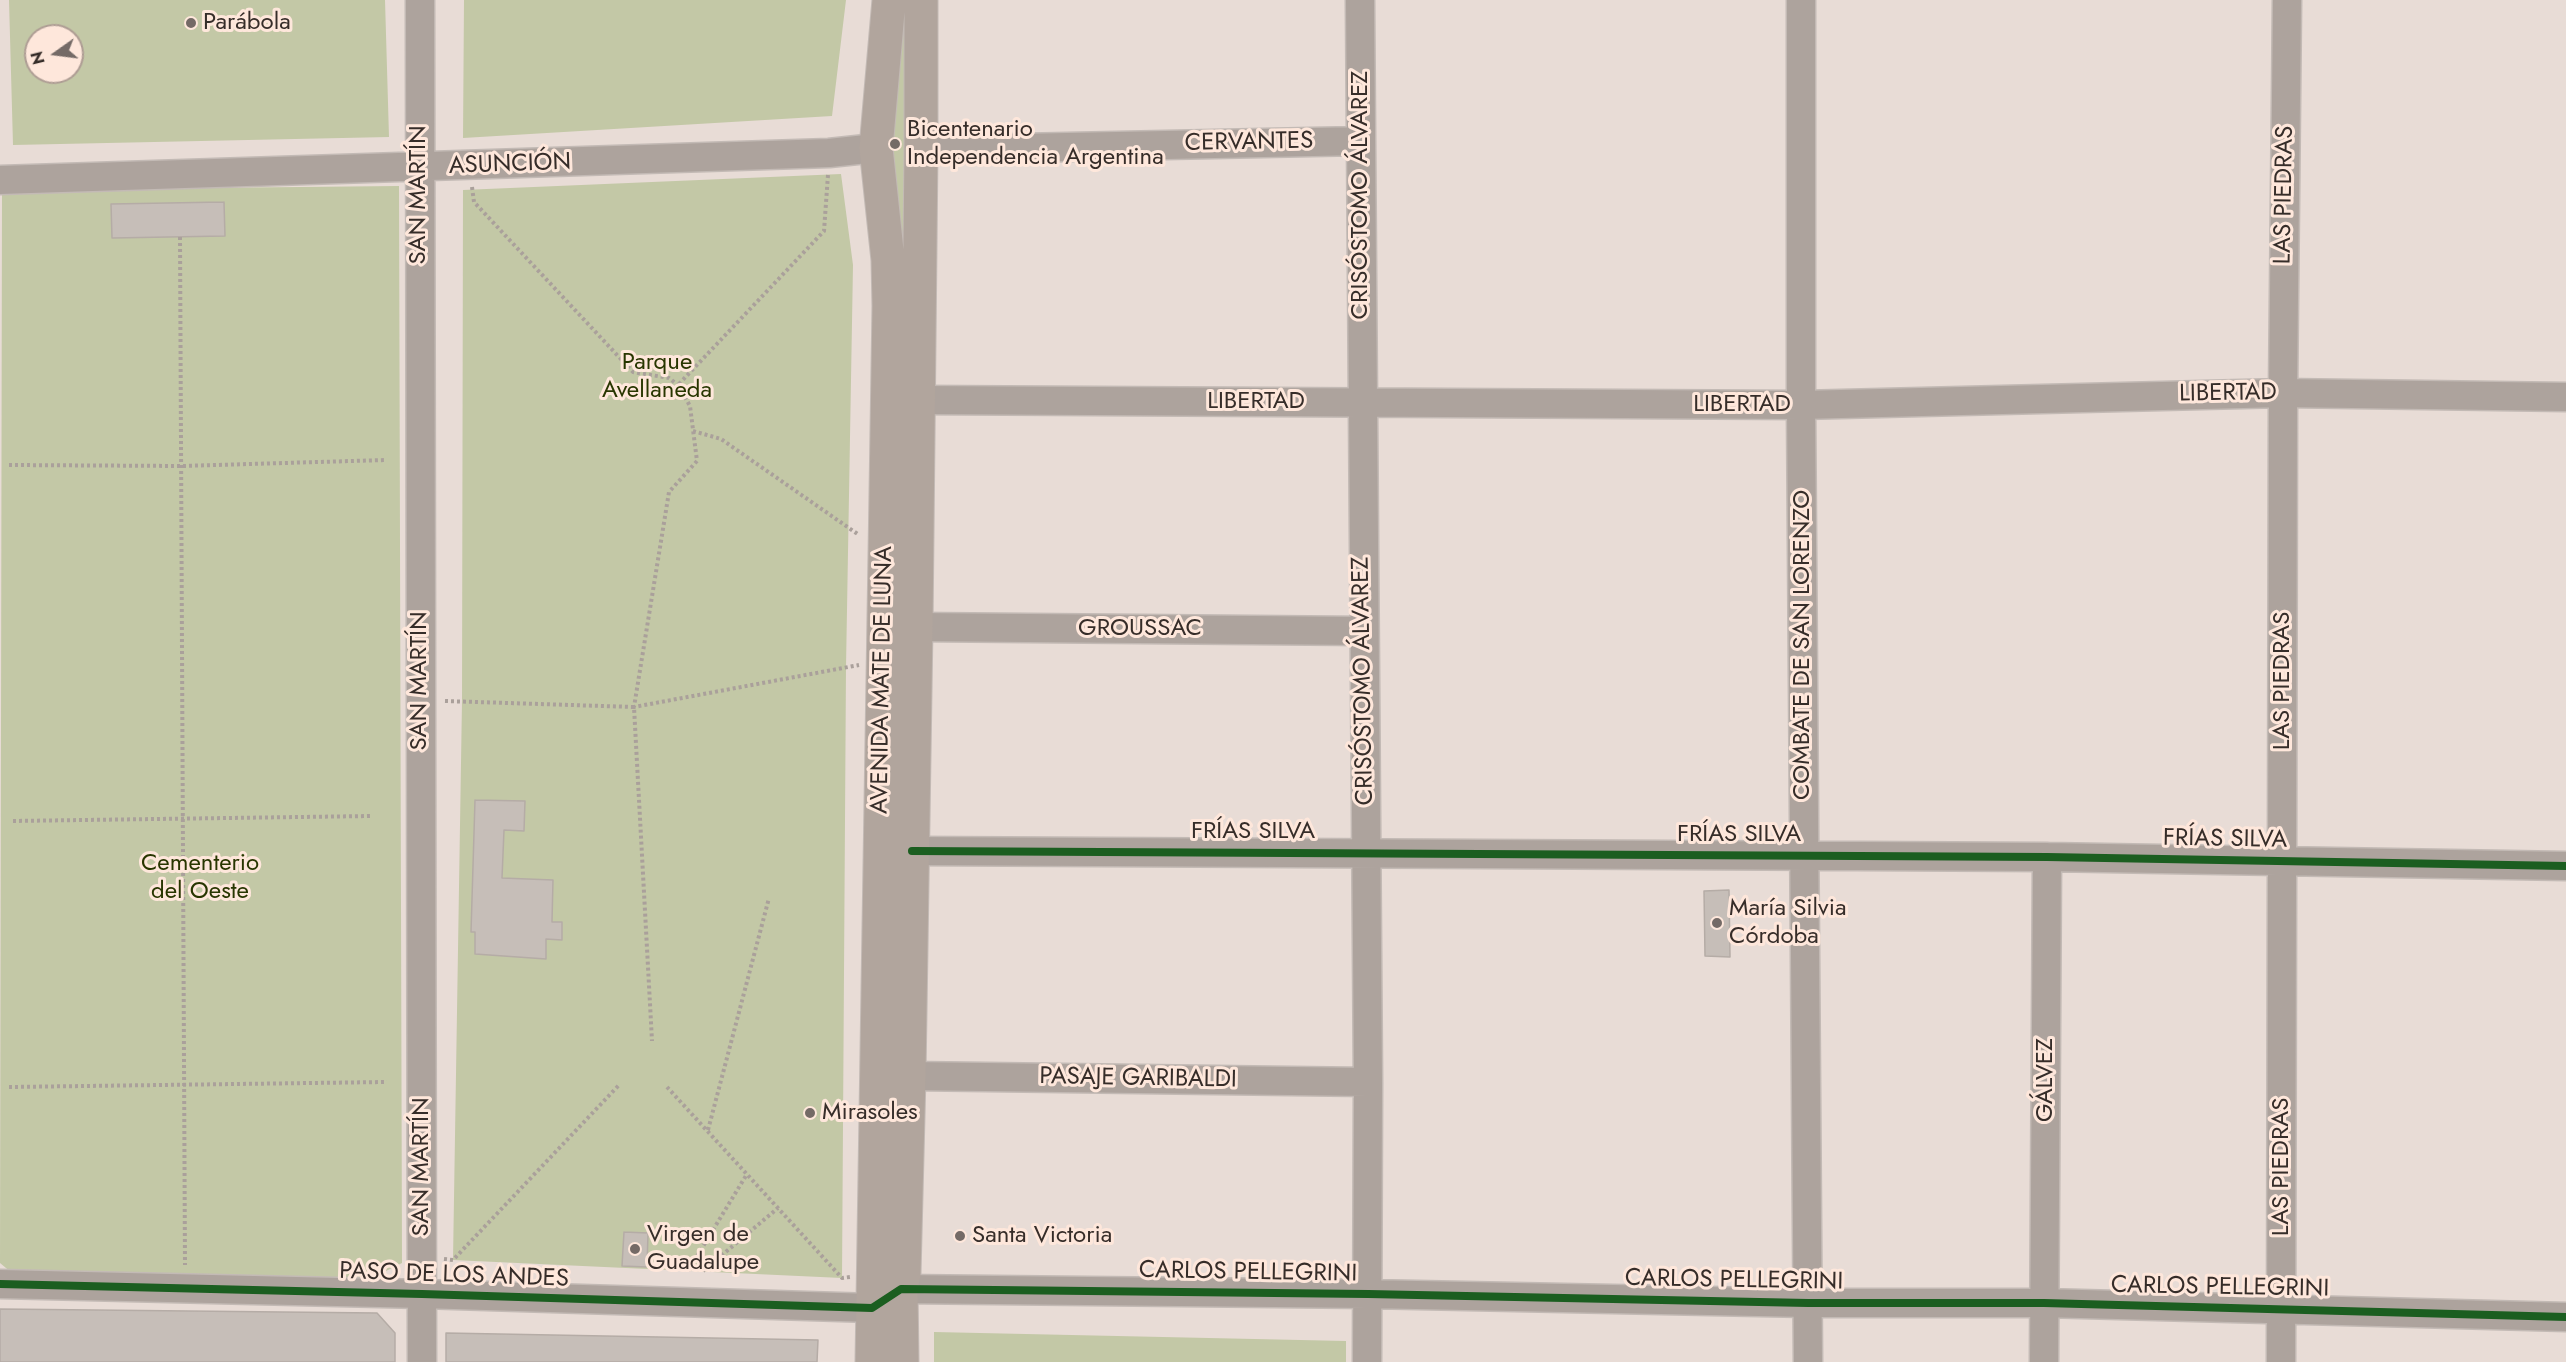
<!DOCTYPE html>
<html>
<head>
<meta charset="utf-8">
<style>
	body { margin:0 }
	#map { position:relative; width:2566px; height:1362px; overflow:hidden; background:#e8dcd6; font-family:Jost,sans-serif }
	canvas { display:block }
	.north { position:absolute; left:24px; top:24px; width:60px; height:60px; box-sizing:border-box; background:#fee7db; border:2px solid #ae9d94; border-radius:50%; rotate:256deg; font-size:16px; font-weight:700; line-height:24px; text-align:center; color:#362d29 }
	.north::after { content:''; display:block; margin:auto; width:21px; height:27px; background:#746a66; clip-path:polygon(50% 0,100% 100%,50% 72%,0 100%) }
</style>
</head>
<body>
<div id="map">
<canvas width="2566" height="1362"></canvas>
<div class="north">N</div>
</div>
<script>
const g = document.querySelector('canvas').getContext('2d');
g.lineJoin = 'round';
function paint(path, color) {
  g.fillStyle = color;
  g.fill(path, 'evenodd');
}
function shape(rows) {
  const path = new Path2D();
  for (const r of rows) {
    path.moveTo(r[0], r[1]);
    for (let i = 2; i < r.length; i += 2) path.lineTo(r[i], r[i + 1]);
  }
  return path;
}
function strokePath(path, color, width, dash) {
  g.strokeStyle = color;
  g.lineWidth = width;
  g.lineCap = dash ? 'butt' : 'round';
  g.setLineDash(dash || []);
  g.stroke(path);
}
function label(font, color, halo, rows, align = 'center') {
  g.font = font + ' Jost,sans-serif';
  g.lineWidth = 6;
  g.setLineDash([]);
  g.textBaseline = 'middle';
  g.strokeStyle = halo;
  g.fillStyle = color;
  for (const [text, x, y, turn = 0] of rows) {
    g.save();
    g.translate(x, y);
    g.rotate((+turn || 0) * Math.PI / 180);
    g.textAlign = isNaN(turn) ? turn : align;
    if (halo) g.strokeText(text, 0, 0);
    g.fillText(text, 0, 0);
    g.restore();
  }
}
paint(shape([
	[9,0,385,0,389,137,13,145],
	[36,36,72,36,72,72,36,72],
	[464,0,846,0,832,116,463,138],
	[904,0,904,306,889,141],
	[841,174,853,265,846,667,842,1278,453,1260,462,701,463,190],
	[399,186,402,1263,370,1279,12,1273,0,1263,2,190],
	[934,1332,1346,1341,1346,1362,934,1362]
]), '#c3c8a6');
const building = shape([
	[224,202,225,236,112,238,111,204,224,202],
	[475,800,525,801,524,831,504,830,502,878,553,880,552,922,562,922,562,940,546,939,546,959,475,954,475,932,471,932,475,800],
	[1729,890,1730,957,1705,956,1704,891,1729,890],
	[624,1232,648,1233,647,1267,622,1266,624,1232],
	[0,1309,377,1313,395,1333,395,1362,0,1362,0,1309],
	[446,1333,818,1340,817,1362,446,1362,446,1333]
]);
paint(building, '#c6beb8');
strokePath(building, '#b5aca6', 1.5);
const minor = shape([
	[420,0,422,1362],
	[1360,0,1368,1082,1367,1362],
	[1801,0,1801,405,1808,1362],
	[921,150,1361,141],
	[0,180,829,153,876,148],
	[918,400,1801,405,2283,393,2566,397],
	[916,627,1364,631],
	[912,851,2047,857,2566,866],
	[909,1076,1368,1082],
	[0,1284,422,1294,872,1308,901,1289,1368,1294,1808,1303,2044,1303,2566,1317],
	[2044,1362,2047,857],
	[2281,1362,2283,393,2287,0]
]);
const major = shape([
	[872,1362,889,306,888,260,876,148,889,0],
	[902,1362,901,1289,904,1274,909,1076,916,627,921,150,921,0]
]);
strokePath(minor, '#c3bab5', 31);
strokePath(major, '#c3bab5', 35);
strokePath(shape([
	[828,175,824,231,678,385,690,406,697,461,669,492,634,707,859,665],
	[472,187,474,202,633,372,669,378,678,385],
	[180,237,185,1265],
	[693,431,721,439,859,535],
	[9,465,182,466,386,460],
	[445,701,634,707,652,1041],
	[13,821,372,816],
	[9,1087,387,1082],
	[667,1087,842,1278,850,1277],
	[708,1130,769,898],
	[444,1259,453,1260,620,1084],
	[688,1271,747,1174],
	[703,1271,778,1208]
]), '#aaa09b', 4, [3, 3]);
strokePath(minor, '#ada39d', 28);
strokePath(major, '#b1a59d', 33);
strokePath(shape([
	[912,851,2047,857,2566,866],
	[0,1284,422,1294,872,1308,901,1289,1368,1294,1808,1303,2044,1303,2566,1317]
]), '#1b5e20', 8);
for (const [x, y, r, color] of [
	[191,23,6,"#746a66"],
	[895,144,6,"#746a66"],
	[1717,923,6,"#746a66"],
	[810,1113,6,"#746a66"],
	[960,1236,6,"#746a66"],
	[635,1249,6,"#746a66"]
]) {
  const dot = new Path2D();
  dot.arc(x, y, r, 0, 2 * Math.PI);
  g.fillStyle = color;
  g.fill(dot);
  strokePath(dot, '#fee7db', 2);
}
label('24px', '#362d29', '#fee7db', [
	["Parábola",203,23],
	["Bicentenario",907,130],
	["Independencia Argentina",907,158],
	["María Silvia",1729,909],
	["Córdoba",1729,937],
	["Mirasoles",822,1113],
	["Virgen de",647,1235],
	["Guadalupe",647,1263],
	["Santa Victoria",972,1236]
], 'left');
label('24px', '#362d29', '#fee7db', [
	["CERVANTES",1249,143,-1],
	["ASUNCIÓN",510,165,-2],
	["SAN MARTÍN",419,195,-90],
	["CRISÓSTOMO ÁLVAREZ",1361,195,-90],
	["LAS PIEDRAS",2285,195,-89],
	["LIBERTAD",2228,394,-1],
	["LIBERTAD",1256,402],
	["LIBERTAD",1742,405],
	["GROUSSAC",1140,629],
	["COMBATE DE SAN LORENZO",1803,645,-90],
	["AVENIDA MATE DE LUNA",883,680,-89],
	["SAN MARTÍN",420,681,-90],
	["CRISÓSTOMO ÁLVAREZ",1364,681,-91],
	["LAS PIEDRAS",2283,681,-90],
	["FRÍAS SILVA",1253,832],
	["FRÍAS SILVA",1739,835],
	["FRÍAS SILVA",2225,840,1],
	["PASAJE GARIBALDI",1138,1079,1],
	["GÁLVEZ",2046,1080,-90],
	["SAN MARTÍN",422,1167,-90],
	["LAS PIEDRAS",2282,1167,-90],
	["CARLOS PELLEGRINI",1248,1273,1],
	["PASO DE LOS ANDES",454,1276,2],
	["CARLOS PELLEGRINI",1734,1281,1],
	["CARLOS PELLEGRINI",2220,1288,1]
]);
label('24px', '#283600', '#fee7db', [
	["Parque",657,363],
	["Avellaneda",657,391],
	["Cementerio",200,864],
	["del Oeste",200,892]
]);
</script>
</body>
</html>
